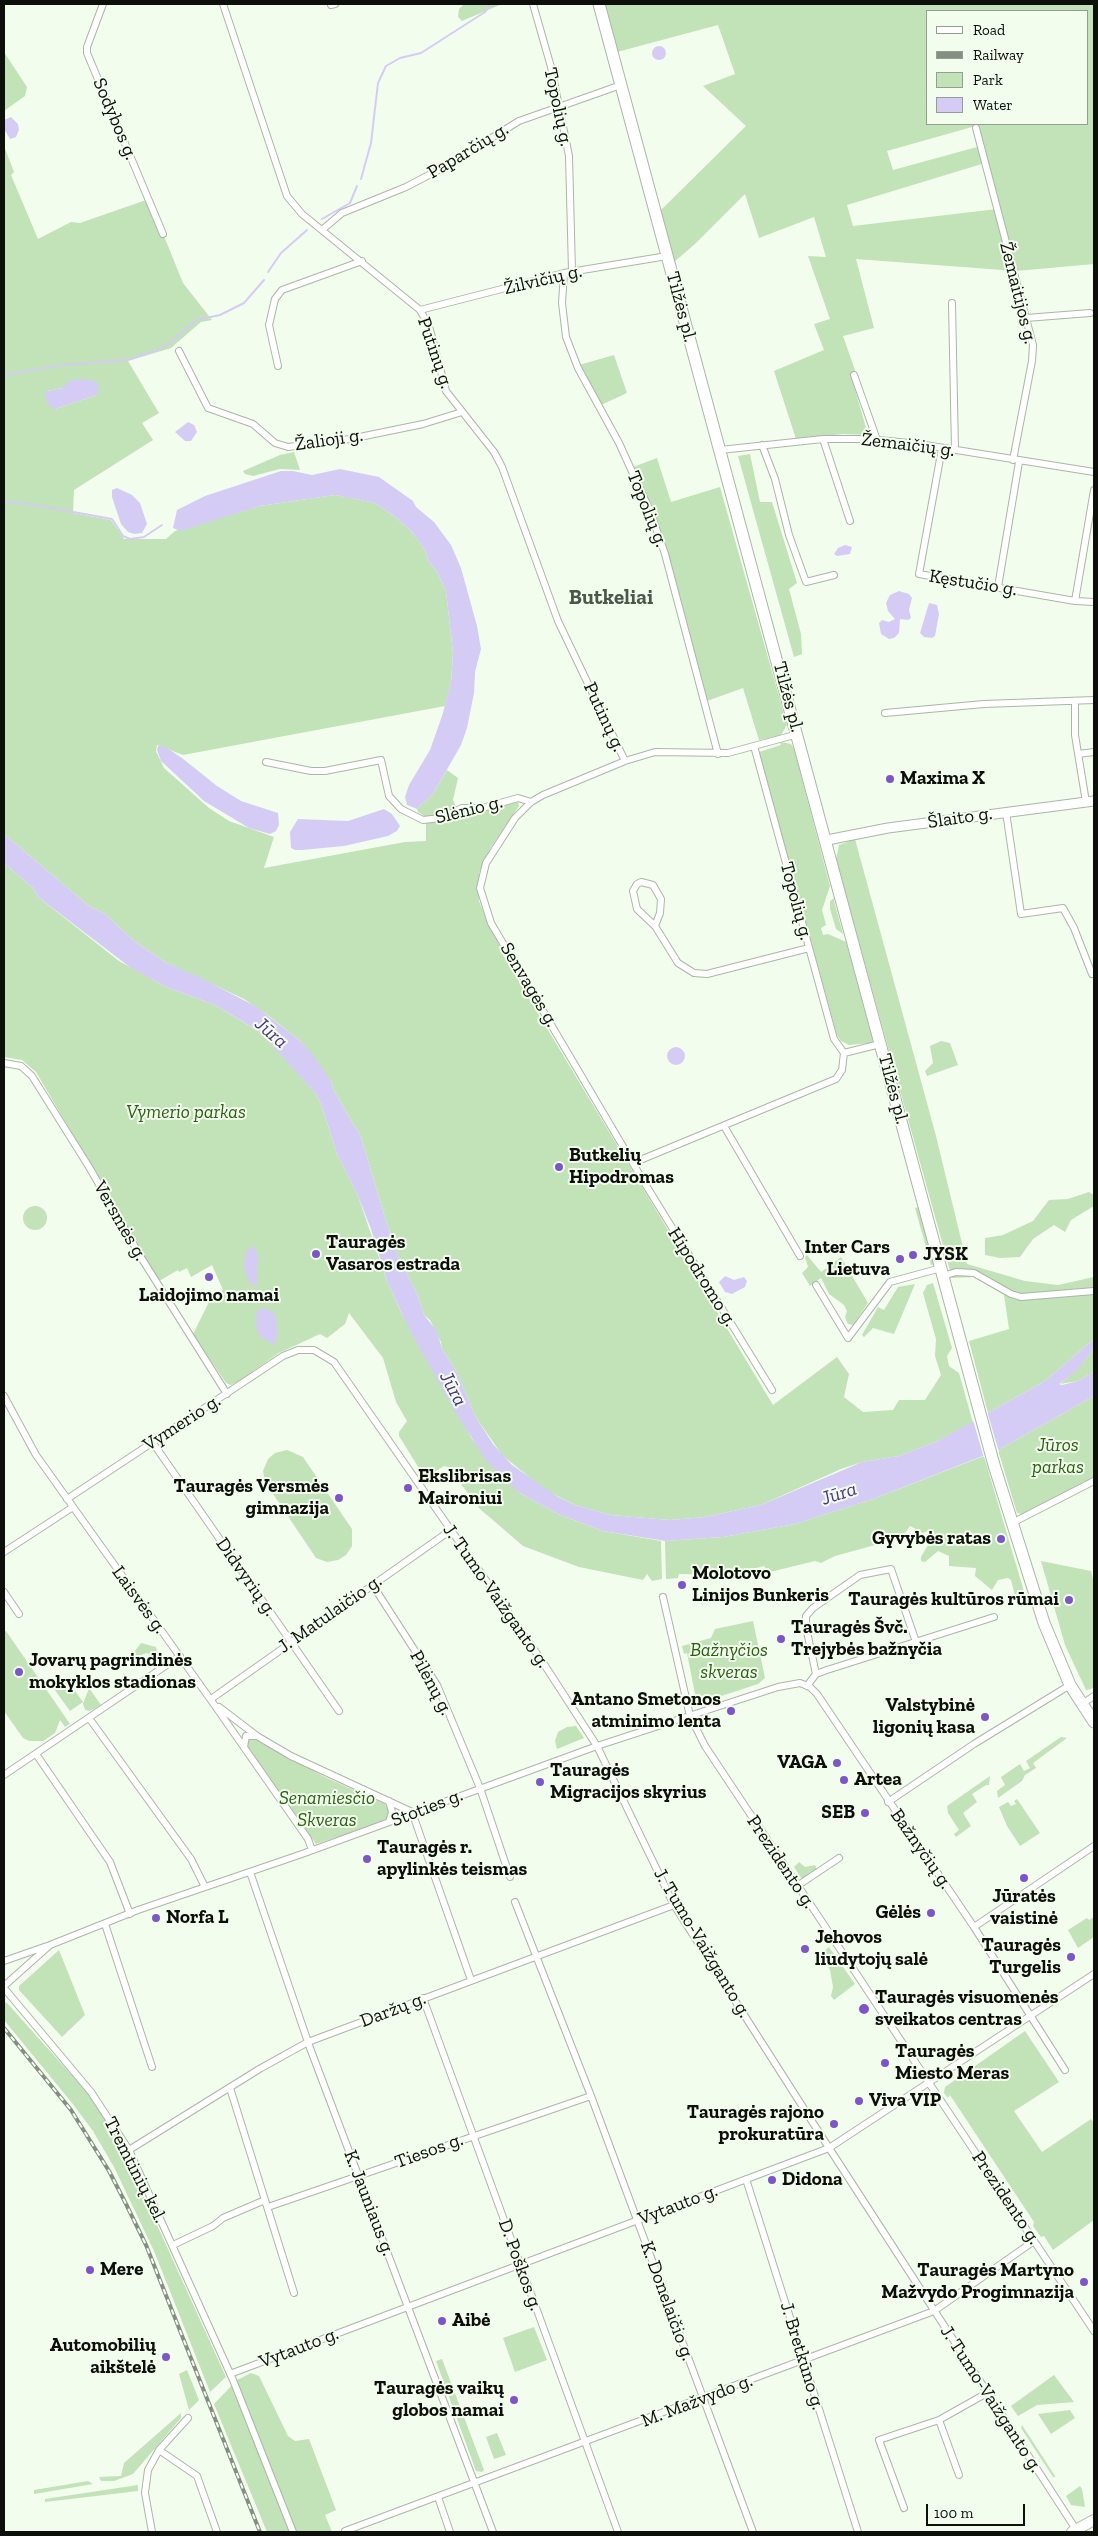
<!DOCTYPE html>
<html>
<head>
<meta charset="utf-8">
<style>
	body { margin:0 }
	#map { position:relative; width:1098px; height:2536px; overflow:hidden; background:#f2fdee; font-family:"Zilla Slab",serif }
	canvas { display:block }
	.frame { position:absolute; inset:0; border:5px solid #0c0f0a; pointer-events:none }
	.legend { position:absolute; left:926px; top:10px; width:162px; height:115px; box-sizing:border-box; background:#f2fdee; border:1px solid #969e93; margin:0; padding:6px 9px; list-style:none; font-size:15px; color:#0c0f0a }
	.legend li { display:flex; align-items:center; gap:10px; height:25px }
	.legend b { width:25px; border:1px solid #969e93 }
	.scale { position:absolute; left:926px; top:2504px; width:99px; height:22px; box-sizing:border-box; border:2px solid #0c0f0a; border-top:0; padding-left:6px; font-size:15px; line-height:18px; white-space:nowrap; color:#0c0f0a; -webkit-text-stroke:4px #f2fdee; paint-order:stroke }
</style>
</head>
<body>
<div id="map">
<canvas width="1098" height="2536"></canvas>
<div class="frame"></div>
<ul class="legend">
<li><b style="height:6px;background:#fff"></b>Road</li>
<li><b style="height:6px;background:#868d83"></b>Railway</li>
<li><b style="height:14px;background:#c2e2b7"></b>Park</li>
<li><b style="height:14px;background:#d5ccf6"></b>Water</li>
</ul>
<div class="scale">100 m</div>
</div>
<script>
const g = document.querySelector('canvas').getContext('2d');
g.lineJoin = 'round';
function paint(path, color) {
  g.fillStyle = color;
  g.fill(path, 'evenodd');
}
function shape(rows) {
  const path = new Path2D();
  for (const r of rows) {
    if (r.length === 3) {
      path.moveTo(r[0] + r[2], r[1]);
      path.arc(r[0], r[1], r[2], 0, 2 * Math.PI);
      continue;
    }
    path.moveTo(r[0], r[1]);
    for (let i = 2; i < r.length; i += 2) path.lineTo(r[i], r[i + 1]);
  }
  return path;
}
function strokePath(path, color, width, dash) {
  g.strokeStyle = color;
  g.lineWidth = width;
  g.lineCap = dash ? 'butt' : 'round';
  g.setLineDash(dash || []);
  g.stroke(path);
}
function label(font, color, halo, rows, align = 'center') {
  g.font = font + ' "Zilla Slab",serif';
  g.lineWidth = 4;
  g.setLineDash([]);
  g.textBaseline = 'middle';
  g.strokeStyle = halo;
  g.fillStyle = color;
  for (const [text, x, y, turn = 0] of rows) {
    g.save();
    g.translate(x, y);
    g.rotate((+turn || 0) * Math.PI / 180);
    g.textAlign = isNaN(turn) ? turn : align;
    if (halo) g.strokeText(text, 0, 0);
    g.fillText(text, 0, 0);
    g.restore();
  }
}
paint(shape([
	[464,4,502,4,462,21,458,17,459,9],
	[604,4,1094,4,1094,264,1016,271,856,259,874,328,843,336,856,373,851,375,868,435,843,434,796,439,774,371,824,350,814,324,830,319,808,256,826,257,814,217,759,238,745,194,696,243,673,263,660,211,746,126,703,86,735,74,718,25,617,52],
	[927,11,1087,11,1087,124,927,124],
	[972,127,977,147,893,170,887,151],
	[985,163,997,209,853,226,847,205],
	[4,52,27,87,25,96,4,111],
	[4,146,14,172,11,175,38,239,71,222,80,223,149,199,183,283,212,320,201,322,171,348,128,361,159,413,142,423,153,440,74,490,73,513,111,520,124,539,166,539,175,531,260,506,335,495,346,497,375,503,398,519,413,533,425,550,428,561,436,570,446,591,453,653,451,683,445,706,183,755,157,745,156,751,164,768,209,808,229,821,274,837,264,868,405,842,426,841,426,817,418,812,417,809,433,794,447,770,458,778,453,800,459,813,518,802,519,806,491,847,479,873,479,901,486,919,504,954,503,955,773,1405,837,1357,849,1374,844,1397,863,1412,893,1410,899,1400,925,1400,941,1375,935,1356,936,1339,923,1293,927,1285,933,1283,952,1348,947,1356,949,1366,959,1373,973,1423,938,1441,899,1456,862,1462,841,1469,761,1505,705,1517,670,1520,610,1515,575,1505,545,1490,502,1455,475,1416,458,1374,442,1349,441,1342,430,1320,424,1315,418,1296,399,1258,386,1221,361,1137,333,1089,331,1081,300,1041,269,1016,244,999,165,962,133,940,105,914,89,906,4,834],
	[63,388,97,395,55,409,47,391],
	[614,355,627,393,601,405,579,365],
	[294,452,300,470,280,469,253,476,245,474,243,471,280,455],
	[750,454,760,502,772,502,797,583,789,589,801,634,802,654,794,657,738,456],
	[657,458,671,502,720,487,787,725,781,735,759,740,743,688,707,701,665,542,633,467],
	[780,742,791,744,794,749,830,886,822,910,826,925,821,928,823,935,828,934,846,942,873,1041,869,1043,849,1045,841,1041,837,1035,759,752,781,745],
	[855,839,936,1136,967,1264,1025,1281,1058,1285,1094,1277,1094,1339,1045,1381,988,1413,969,1341,1009,1329,1004,1295,975,1277,952,1278,836,859,839,845],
	[4,863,33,888,38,897,119,961,166,987,215,1005,248,1025,260,1032,296,1071,316,1094,322,1107,337,1154,358,1196,387,1281,401,1312,472,1439,520,1493,558,1514,603,1531,661,1541,662,1579,652,1581,647,1574,643,1580,579,1567,523,1546,480,1509,448,1467,444,1466,425,1478,399,1436,399,1432,407,1421,396,1402,383,1358,349,1313,345,1324,327,1338,320,1334,279,1353,239,1381,231,1385,226,1383,193,1334,212,1296,223,1290,212,1265,191,1277,187,1268,179,1272,178,1270,159,1281,36,1072,22,1060,4,1057],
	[834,898,834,901,843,934,836,929,830,909,830,901],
	[941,1041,950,1043,958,1065,927,1076,925,1071,933,1063,930,1046],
	[1089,1192,1094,1195,1094,1206,1071,1220,1065,1232,1054,1225,1033,1239,1020,1257,1000,1258,985,1255,985,1238,1003,1235,1033,1221,1049,1200,1068,1199],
	[35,1218,12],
	[918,1207,934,1264,931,1265,915,1208],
	[807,1255,821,1272,841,1257,868,1303,853,1325,848,1324,845,1317,847,1311,844,1305,829,1294,821,1278,810,1286,802,1273,808,1267,805,1257],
	[915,1284,894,1334,873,1328,864,1337,862,1335,878,1307,884,1310,898,1287],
	[1094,1349,1094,1372,1078,1381,1060,1384,1077,1369],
	[1094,1396,1094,1478,1022,1514,1017,1513,998,1450],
	[287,1450,303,1457,352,1529,352,1546,346,1555,338,1560,327,1562,316,1558,265,1482,263,1471,268,1459,275,1453],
	[984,1456,1028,1605,1022,1607,1018,1607,1011,1580,1008,1578,998,1580,992,1590,975,1576,976,1568,949,1566,949,1556,938,1551,925,1562,921,1561,921,1557,935,1533,928,1531,923,1533,910,1526,901,1538,835,1556,821,1563,815,1561,774,1571,768,1571,764,1566,730,1575,679,1574,678,1578,666,1579,665,1541,723,1537,795,1524,873,1499],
	[1041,1561,1091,1571,1094,1584,1094,1687,1091,1689,1086,1690,1065,1645],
	[753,1621,765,1678,758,1684,697,1704,687,1653,684,1654,682,1646,711,1638,715,1629],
	[6,1631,70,1724,65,1727,60,1720,55,1733,43,1741,29,1741,23,1738,4,1711,4,1632],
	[141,1643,156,1647,157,1651,166,1656,160,1657,146,1653,134,1658,131,1656],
	[67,1680,83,1702,70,1711,54,1689],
	[89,1688,101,1705,90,1711,85,1710,83,1704],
	[576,1726,584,1738,557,1749,555,1741,558,1732,567,1727],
	[250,1737,327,1778,385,1804,389,1811,387,1818,380,1823,316,1844,247,1746,247,1740],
	[1061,1737,1067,1738,1033,1763,1036,1768,1025,1775,1022,1781,998,1798,997,1791,1005,1785,1001,1777,1020,1764,1024,1771,1030,1768,1026,1761],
	[990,1776,989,1785,986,1785,972,1794,977,1802,963,1813,971,1826,956,1837,954,1834,959,1830,948,1813,947,1806],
	[1017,1799,1040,1833,1020,1846,1007,1826,999,1807,1008,1802,1011,1806,1016,1804,1014,1801],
	[799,1862,805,1867,815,1865,817,1869,802,1879,794,1867],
	[1094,1917,1094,1937,1078,1948,1068,1930,1087,1918,1089,1920],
	[829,1947,855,1984,834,2000,831,1996,833,1987,830,1970,821,1953],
	[59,1950,85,2015,62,2037,19,1990,19,1986],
	[4,2002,7,2003,86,2091,118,2139,226,2377,210,2392,154,2251,114,2167,93,2131,72,2103,4,2020],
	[1025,2031,1059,2082,1014,2111,1042,2152,1091,2119,1094,2123,1094,2220,1053,2250,1044,2236,1041,2237,1033,2226,1034,2222,950,2095,948,2098,944,2093,945,2087],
	[534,2327,547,2360,515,2372,503,2338],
	[442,2359,484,2470,482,2472,476,2471,436,2361],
	[187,2370,199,2400,189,2410,179,2374],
	[251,2373,259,2376,288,2436,295,2441,309,2439,336,2510,325,2515,332,2532,336,2532,267,2532,214,2404,237,2380],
	[1054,2375,1074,2402,1037,2405,1018,2416,1011,2406],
	[1070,2410,1075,2418,1051,2434,1038,2414],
	[181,2413,181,2418,133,2474,114,2481,101,2481,99,2477,121,2476,124,2463],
	[1022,2425,1055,2476,1055,2477,1053,2477,1021,2428],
	[497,2433,506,2455,494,2459,486,2437],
	[88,2481,93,2484,34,2494,34,2490],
	[138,2485,138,2491,45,2502,45,2499],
	[1080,2486,1082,2489,1085,2507,1071,2505,1066,2496]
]), '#c2e2b7');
paint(shape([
	[659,53,7],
	[11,117,18,124,19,130,16,137,10,139,4,129,4,120],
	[84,379,97,382,99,387,97,395,55,409,48,405,45,395,47,391,63,388,69,381],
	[188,422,194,425,197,432,191,441,185,441,175,432],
	[340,469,379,477,413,501,416,507,434,522,451,545,461,568,477,626,481,649,475,672,474,693,467,728,461,745,433,794,417,809,407,805,405,797,409,785,430,750,442,716,451,683,453,653,446,591,436,570,428,561,425,550,413,533,398,519,375,503,335,495,260,506,180,531,173,528,177,510,205,496,281,471,293,471,312,475],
	[117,488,132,495,140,503,147,524,142,533,134,534,128,532,121,524,112,497,112,490],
	[845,545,852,547,850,554,837,556,834,554,838,548],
	[899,591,909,594,912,598,909,610,911,618,908,620,900,619,899,633,894,638,889,639,881,634,879,623,882,620,889,622,895,619,888,611,886,603,890,595],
	[929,603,937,605,939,614,935,636,932,638,924,637,920,633],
	[158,746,164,746,182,758,217,786,241,801,278,813,279,825,276,831,270,834,249,828,204,801,161,761,157,750],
	[384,809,392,814,400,826,397,831,388,836,344,846,302,850,295,850,291,848,290,832,298,819,348,821],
	[4,834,89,906,105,914,133,940,165,962,201,978,257,1007,300,1041,312,1054,331,1081,333,1089,361,1137,386,1221,399,1258,418,1296,424,1315,437,1331,442,1349,458,1374,475,1416,493,1444,512,1465,558,1497,575,1505,610,1515,670,1520,705,1517,761,1505,862,1462,899,1456,938,1441,1045,1381,1094,1339,1094,1349,1075,1372,1059,1384,1062,1385,1078,1381,1094,1372,1094,1396,998,1450,873,1499,795,1524,723,1537,665,1541,603,1531,558,1514,520,1493,502,1478,486,1460,457,1415,409,1329,387,1281,371,1229,358,1196,337,1154,322,1107,316,1094,260,1032,215,1005,166,987,131,968,38,897,33,888,4,863],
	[676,1056,9],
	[254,1246,258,1254,257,1287,249,1282,244,1268,246,1251],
	[725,1276,734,1280,744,1277,747,1281,745,1287,732,1294,725,1292,719,1282],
	[262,1308,273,1312,276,1318,278,1334,274,1345,261,1337,256,1329,256,1313]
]), '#d5ccf6');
paint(shape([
	[987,1411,999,1452,984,1458,973,1420]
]), '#f2fdee');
strokePath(shape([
	[361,179,371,143,378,83,386,66,400,58,421,53,485,12,491,4],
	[322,219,350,203,357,186],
	[268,272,281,253,307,230],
	[4,375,64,365,127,360,155,351,171,342,196,320,220,315,244,303,264,280],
	[4,502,29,504,112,519,123,536,130,539,144,537,162,525]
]), '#d5ccf6', 2);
const minor = shape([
	[103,4,87,47,87,53,163,234],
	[223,4,287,196,302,214,420,310,429,326,446,391,494,452,502,467,558,621,625,761],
	[533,4,551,67,569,156,572,271],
	[331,5,335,4],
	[976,128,1033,345,1032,361,1013,460],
	[322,230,342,213,406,187,446,166,519,121,621,85],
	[564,273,562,303,566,337,578,368,619,443,650,511,665,554,718,754],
	[952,303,955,450],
	[420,310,564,273,667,256],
	[1026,318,1090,313],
	[179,351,208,408,253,424,275,443,288,447,350,439,423,424,462,412],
	[278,366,269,325,275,299,282,290,362,261],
	[854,375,877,440],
	[823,439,850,521],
	[762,445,775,479,789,535,806,582,834,575],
	[942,448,919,574,1075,601,1094,602],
	[720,450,823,439,869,439,919,444,1094,472],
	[998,587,1019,462],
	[1075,601,1094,490],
	[1075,701,1075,735,1086,802],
	[885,713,984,704,1094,700],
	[754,746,834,1039,844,1053],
	[1078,754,1094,752],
	[266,762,311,771,325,771,381,760,389,796,401,809,423,820,441,818,462,808,482,808,518,798,531,802],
	[1006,812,1021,914,1063,908,1074,928,1092,974],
	[655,926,660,913,661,899,653,885,641,882,637,884,633,891,637,909,655,926,678,963,694,973,707,974,809,948],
	[4,1063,21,1066,32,1076,89,1167,142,1259,227,1394],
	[724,1126,800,1256],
	[633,1163,836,1079,842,1070,844,1053,880,1044],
	[943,1276,956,1272,974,1273,1011,1294,1021,1297,1094,1291],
	[816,1285,848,1338,890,1282,941,1268],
	[772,1390,644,1182,491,923,480,888,486,863,515,818,531,802,543,795,625,761,655,752,728,753,798,734],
	[4,1396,36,1455,213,1703,308,1839,312,1850],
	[153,1443,339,1711],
	[67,1499,283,1356,298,1350,314,1350,334,1362,540,1658,597,1746,674,1905,822,2137,1077,2531],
	[1012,1523,1094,1481],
	[4,1552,73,1507],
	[372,1584,437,1685,480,1788,510,1877],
	[4,1592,19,1614],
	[663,1597,690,1716,705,1746,1094,2331],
	[816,1674,806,1627,806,1616,813,1608,860,1575,891,1569,916,1642],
	[807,1686,816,1674,827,1670,994,1617],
	[211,1699,451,1530],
	[1082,1704,1094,1696],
	[219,1707,257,1736,291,1756,412,1812,471,1980],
	[89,1718,191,1859,205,1887],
	[244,1747,246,1736,255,1736],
	[36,1754,110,1862,130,1914],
	[4,1775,180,1656],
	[888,1802,974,1744,1070,1685],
	[389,1822,392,1812,389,1801],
	[250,1872,310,2048,493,2532],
	[797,1886,839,1858],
	[515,1902,591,2096,753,2532],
	[105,1924,152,2067],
	[974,1927,1094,1846],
	[4,1961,47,1946],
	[4,1986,50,1945,138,1910,302,1854,597,1746,778,1687,800,1683,810,1687,817,1694,974,1927,1065,2070],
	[4,1988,91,2092,129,2150,233,2380,293,2532],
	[423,1998,618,2532],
	[230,2088,294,2293],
	[129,2150,261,2068,308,2042,674,1905],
	[746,2179,858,2532],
	[268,2207,591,2096],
	[173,2245,213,2226,223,2218,265,2200],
	[230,2374,829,2148,1094,1974],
	[939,2420,959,2475],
	[159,2450,197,2476,217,2532],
	[438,2497,450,2532],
	[904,2508,879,2440,939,2420,987,2393],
	[345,2531,934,2311,1034,2241],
	[152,2532,145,2493,148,2470,159,2450,188,2418]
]);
const secondary = shape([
	[827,840,888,828,1094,801]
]);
const primary = shape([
	[1072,2532,1094,2520]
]);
const trunk = shape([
	[599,4,994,1465,1044,1623,1070,1685,1094,1722]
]);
strokePath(minor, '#abb6a8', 8);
strokePath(secondary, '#abb6a8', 11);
strokePath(primary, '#abb6a8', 12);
strokePath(trunk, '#abb6a8', 13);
strokePath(minor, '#fff', 6);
strokePath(secondary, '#fff', 9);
strokePath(primary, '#fff', 10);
strokePath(trunk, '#fff', 11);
const rail = shape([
	[4,2028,71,2110,109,2171,126,2204,146,2245,260,2532]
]);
strokePath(rail, '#868d83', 4);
strokePath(rail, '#f2fdee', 2, [5.5]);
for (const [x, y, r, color] of [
	[890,779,5,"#7c54ce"],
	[559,1167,5,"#7c54ce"],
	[316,1254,5,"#7c54ce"],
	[913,1255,5,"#7c54ce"],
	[900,1259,5,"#7c54ce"],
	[209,1277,5,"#7c54ce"],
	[408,1488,5,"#7c54ce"],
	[339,1498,5,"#7c54ce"],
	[1001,1539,5,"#7c54ce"],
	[682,1585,5,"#7c54ce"],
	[1069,1600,5,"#7c54ce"],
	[781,1639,5,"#7c54ce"],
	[19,1672,5,"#7c54ce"],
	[731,1711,5,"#7c54ce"],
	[985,1717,5,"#7c54ce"],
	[837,1763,5,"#7c54ce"],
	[844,1780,5,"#7c54ce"],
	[540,1782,5,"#7c54ce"],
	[865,1813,5,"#7c54ce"],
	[367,1859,5,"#7c54ce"],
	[1024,1878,5,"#7c54ce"],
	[931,1913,5,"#7c54ce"],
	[156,1918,5,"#7c54ce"],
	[805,1949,5,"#7c54ce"],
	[1071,1957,5,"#7c54ce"],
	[864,2009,6,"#7c54ce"],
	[885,2063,5,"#7c54ce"],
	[859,2101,5,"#7c54ce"],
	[834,2124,5,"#7c54ce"],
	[772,2180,5,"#7c54ce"],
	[90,2270,5,"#7c54ce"],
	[1084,2282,5,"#7c54ce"],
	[442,2321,5,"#7c54ce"],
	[166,2357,5,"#7c54ce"],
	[514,2400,5,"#7c54ce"]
]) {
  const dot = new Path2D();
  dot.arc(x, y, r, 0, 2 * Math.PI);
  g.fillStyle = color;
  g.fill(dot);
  strokePath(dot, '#f2fdee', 2);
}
label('19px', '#0c0f0a', '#f2fdee', [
	["Topolių g.",558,107,78],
	["Sodybos g.",115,119,67],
	["Paparčių g.",468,151,-31],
	["Žilvičių g.",543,280,-13],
	["Žemaitijos g.",1018,293,76],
	["Tilžės pl.",681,307,75],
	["Putinų g.",435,353,71],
	["Žalioji g.",329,440,-8],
	["Žemaičių g.",908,445,7],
	["Topolių g.",647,509,68],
	["Kęstučio g.",973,583,9],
	["Tilžės pl.",788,697,75],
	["Putinų g.",604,717,65],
	["Slėnio g.",469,810,-14],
	["Šlaito g.",960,818,-8],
	["Topolių g.",796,901,75],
	["Senvagės g.",529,985,59],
	["Tilžės pl.",893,1089,75],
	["Versmės g.",120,1221,60],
	["Hipodromo g.",702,1277,58],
	["Vymerio g.",182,1423,-33],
	["Didvyrių g.",246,1577,55],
	["J. Tumo-Vaižganto g.",496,1596,55],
	["Laisvės g.",139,1600,54],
	["J. Matulaičio g.",330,1614,-35],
	["Pilėnų g.",431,1683,62],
	["Stoties g.",427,1808,-21],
	["Bažnyčių g.",921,1849,55],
	["Prezidento g.",781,1862,56],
	["J. Tumo-Vaižganto g.",702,1943,59],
	["Daržų g.",393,2010,-21],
	["Tiesos g.",429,2151,-20],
	["Tremtinių kel.",135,2170,63],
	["Prezidento g.",1006,2198,56],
	["K. Jauniaus g.",369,2203,69],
	["Vytauto g.",678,2205,-21],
	["D. Poškos g.",520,2265,70],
	["K. Donelaičio g.",667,2301,70],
	["Vytauto g.",299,2348,-21],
	["J. Bretkūno g.",802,2356,73],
	["J. Tumo-Vaižganto g.",991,2399,57],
	["M. Mažvydo g.",697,2401,-21]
]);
label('bold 19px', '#0c0f0a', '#f2fdee', [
	["Maxima X",900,779],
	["Butkelių",569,1156],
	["Hipodromas",569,1178],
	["Tauragės",326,1243],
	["Vasaros estrada",326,1265],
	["Inter Cars",890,1248,"right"],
	["Lietuva",890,1270,"right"],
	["JYSK",923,1255],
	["Laidojimo namai",209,1296,"center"],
	["Ekslibrisas",418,1477],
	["Maironiui",418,1499],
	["Tauragės Versmės",329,1487,"right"],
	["gimnazija",329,1509,"right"],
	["Gyvybės ratas",991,1539,"right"],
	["Molotovo",692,1574],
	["Linijos Bunkeris",692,1596],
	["Tauragės kultūros rūmai",1059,1600,"right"],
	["Tauragės Švč.",791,1628],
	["Trejybės bažnyčia",791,1650],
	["Jovarų pagrindinės",29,1661],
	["mokyklos stadionas",29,1683],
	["Antano Smetonos",721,1700,"right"],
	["atminimo lenta",721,1722,"right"],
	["Valstybinė",975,1706,"right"],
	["ligonių kasa",975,1728,"right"],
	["VAGA",827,1763,"right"],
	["Tauragės",550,1771],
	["Migracijos skyrius",550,1793],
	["Artea",854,1780],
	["SEB",855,1813,"right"],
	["Tauragės r.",377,1848],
	["apylinkės teismas",377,1870],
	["Jūratės",1024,1897,"center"],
	["vaistinė",1024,1919,"center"],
	["Gėlės",921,1913,"right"],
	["Norfa L",166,1918],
	["Jehovos",815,1938],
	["liudytojų salė",815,1960],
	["Tauragės",1061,1946,"right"],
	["Turgelis",1061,1968,"right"],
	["Tauragės visuomenės",875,1998],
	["sveikatos centras",875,2020],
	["Tauragės",895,2052],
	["Miesto Meras",895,2074],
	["Viva VIP",869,2101],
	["Tauragės rajono",824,2113,"right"],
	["prokuratūra",824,2135,"right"],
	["Didona",782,2180],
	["Mere",100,2270],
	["Tauragės Martyno",1074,2271,"right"],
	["Mažvydo Progimnazija",1074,2293,"right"],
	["Aibė",452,2321],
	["Automobilių",156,2346,"right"],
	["aikštelė",156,2368,"right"],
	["Tauragės vaikų",504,2389,"right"],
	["globos namai",504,2411,"right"]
], 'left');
label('italic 19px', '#2a610e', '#f2fdee', [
	["Vymerio parkas",186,1113],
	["Jūros",1058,1446],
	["parkas",1058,1468],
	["Bažnyčios",729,1651],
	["skveras",729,1673],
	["Senamiesčio",327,1799],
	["Skveras",327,1821]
]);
label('italic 20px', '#4d3481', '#f2fdee', [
	["Jūra",271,1033,41],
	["Jūra",453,1389,62],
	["Jūra",839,1494,-18]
]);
label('bold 21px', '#4e574a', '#f2fdee', [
	["Butkeliai",611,598]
]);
</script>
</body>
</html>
